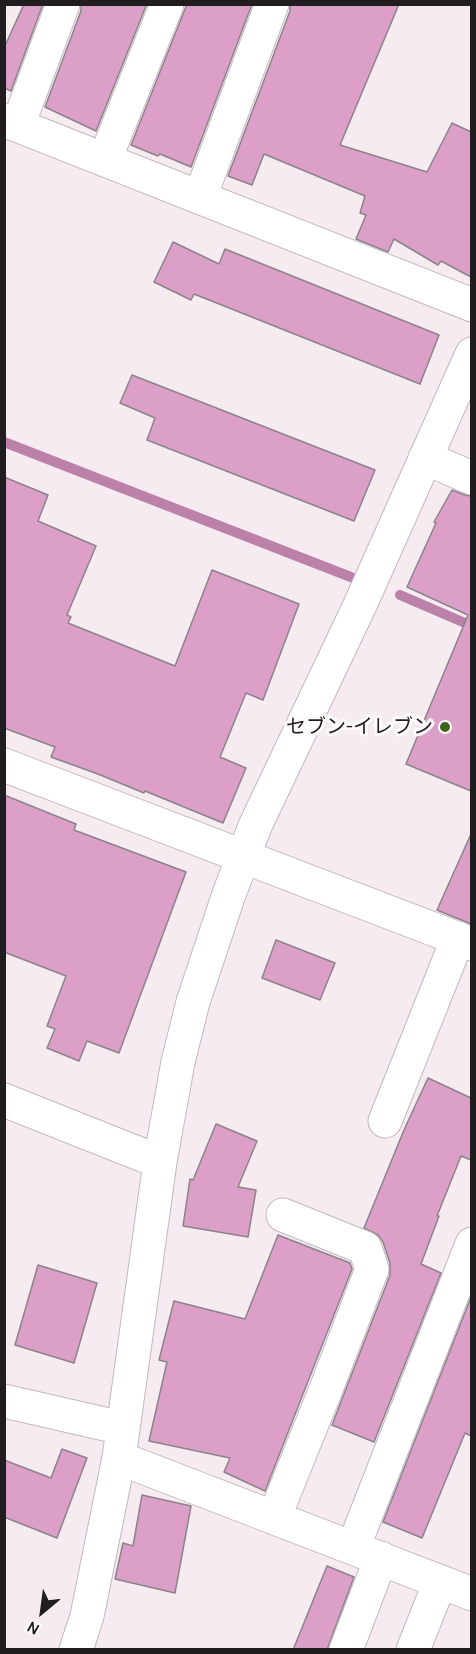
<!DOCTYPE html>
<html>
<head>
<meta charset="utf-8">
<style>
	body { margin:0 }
	#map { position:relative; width:476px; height:1654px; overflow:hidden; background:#f5ebf1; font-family:Karla,sans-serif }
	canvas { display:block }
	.frame { position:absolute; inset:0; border:6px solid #201c1f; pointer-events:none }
	.north { position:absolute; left:12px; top:1582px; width:60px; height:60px; -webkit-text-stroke:4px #fefafd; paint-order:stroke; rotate:209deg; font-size:16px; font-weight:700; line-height:24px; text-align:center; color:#201c1f }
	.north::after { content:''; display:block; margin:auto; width:21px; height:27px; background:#201c1f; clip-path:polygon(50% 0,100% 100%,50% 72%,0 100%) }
</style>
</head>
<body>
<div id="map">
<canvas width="476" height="1654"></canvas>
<div class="frame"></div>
<div class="north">N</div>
</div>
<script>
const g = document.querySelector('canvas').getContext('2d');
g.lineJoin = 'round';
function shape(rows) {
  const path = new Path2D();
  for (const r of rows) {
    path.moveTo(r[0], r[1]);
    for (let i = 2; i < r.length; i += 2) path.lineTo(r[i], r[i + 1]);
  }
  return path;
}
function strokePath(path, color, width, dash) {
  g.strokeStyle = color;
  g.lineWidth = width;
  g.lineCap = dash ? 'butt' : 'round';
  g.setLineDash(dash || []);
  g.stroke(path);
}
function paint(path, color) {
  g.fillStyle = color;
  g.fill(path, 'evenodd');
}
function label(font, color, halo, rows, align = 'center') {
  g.font = font + ' Karla,"Noto Sans JP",sans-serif';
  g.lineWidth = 6;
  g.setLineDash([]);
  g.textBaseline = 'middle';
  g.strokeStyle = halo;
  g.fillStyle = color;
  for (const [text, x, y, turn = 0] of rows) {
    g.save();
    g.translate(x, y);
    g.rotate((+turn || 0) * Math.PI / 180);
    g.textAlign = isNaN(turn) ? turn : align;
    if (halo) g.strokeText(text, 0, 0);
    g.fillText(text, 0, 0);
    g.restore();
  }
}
strokePath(shape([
	[4,442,361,581],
	[400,595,472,626]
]), '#bb81a9', 10);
const building = shape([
	[24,4,43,4,11,91,4,88,4,48,24,4],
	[81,4,142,4,146,6,96,131,45,107,81,11,81,4],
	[187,4,252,4,191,167,160,154,158,156,131,145,187,4],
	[290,4,399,4,340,145,427,172,452,123,471,132,471,277,441,261,438,265,394,239,388,252,356,239,366,215,360,213,365,196,264,154,252,185,228,176,290,11,290,4],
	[173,242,219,264,225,249,439,335,420,384,194,294,191,300,154,282,173,242],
	[132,375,375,470,354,521,147,440,155,418,120,403,132,375],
	[4,477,48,495,38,521,96,546,67,615,71,617,68,623,175,666,212,570,299,604,263,700,246,693,220,757,246,768,223,823,145,791,144,793,98,774,51,757,55,747,4,728,4,477],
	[452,490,465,495,471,496,471,791,406,764,468,615,407,587,436,523,434,522,452,490],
	[4,795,76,824,74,830,186,872,119,1053,87,1041,79,1061,47,1048,55,1029,47,1026,66,976,4,952,4,795],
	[471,834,471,924,437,910,471,834],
	[276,940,335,963,320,1000,262,978,276,940],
	[428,1078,471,1098,471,1160,461,1156,437,1216,439,1216,421,1264,441,1273,374,1442,332,1425,390,1275,390,1263,383,1242,378,1235,364,1228,404,1130,428,1078],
	[216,1124,257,1141,238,1187,256,1190,248,1237,183,1226,190,1179,193,1180,216,1124],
	[278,1235,350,1263,352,1269,265,1491,224,1472,230,1458,149,1441,167,1362,159,1360,174,1301,245,1319,278,1235],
	[38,1265,97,1283,74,1363,15,1345,38,1265],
	[471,1297,471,1436,465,1433,422,1538,383,1522,471,1297],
	[62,1449,87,1458,57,1538,4,1517,4,1460,51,1478,62,1449],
	[142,1495,191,1506,175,1593,115,1579,123,1543,133,1546,142,1495],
	[327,1566,354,1577,328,1647,327,1650,293,1650,327,1566]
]);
paint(building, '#dca0c8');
strokePath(building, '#8c8389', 1.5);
const minor = shape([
	[4,120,472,305],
	[18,125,63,4],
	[105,159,167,4],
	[200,197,272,4],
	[425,458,472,478],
	[4,765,472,944],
	[4,1100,160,1162],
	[385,1121,458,938],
	[4,1401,122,1428],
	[119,1458,472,1594],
	[274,1518,326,1389,372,1269,365,1248,283,1215],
	[353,1548,472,1244],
	[76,1650,87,1616,119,1458,160,1162,178,1062,193,1002,229,894,255,826,360,605,472,354],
	[346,1650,381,1558],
	[413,1650,440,1582]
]);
strokePath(minor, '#c2b8bf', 35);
strokePath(minor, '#fff', 33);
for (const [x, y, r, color] of [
	[445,727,6,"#3e651f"]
]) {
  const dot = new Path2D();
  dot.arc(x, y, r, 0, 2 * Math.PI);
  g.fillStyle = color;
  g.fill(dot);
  strokePath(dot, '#fefafd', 2);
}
label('20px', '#201c1f', '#fefafd', [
	["セブン-イレブン",433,727]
], 'right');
</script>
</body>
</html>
